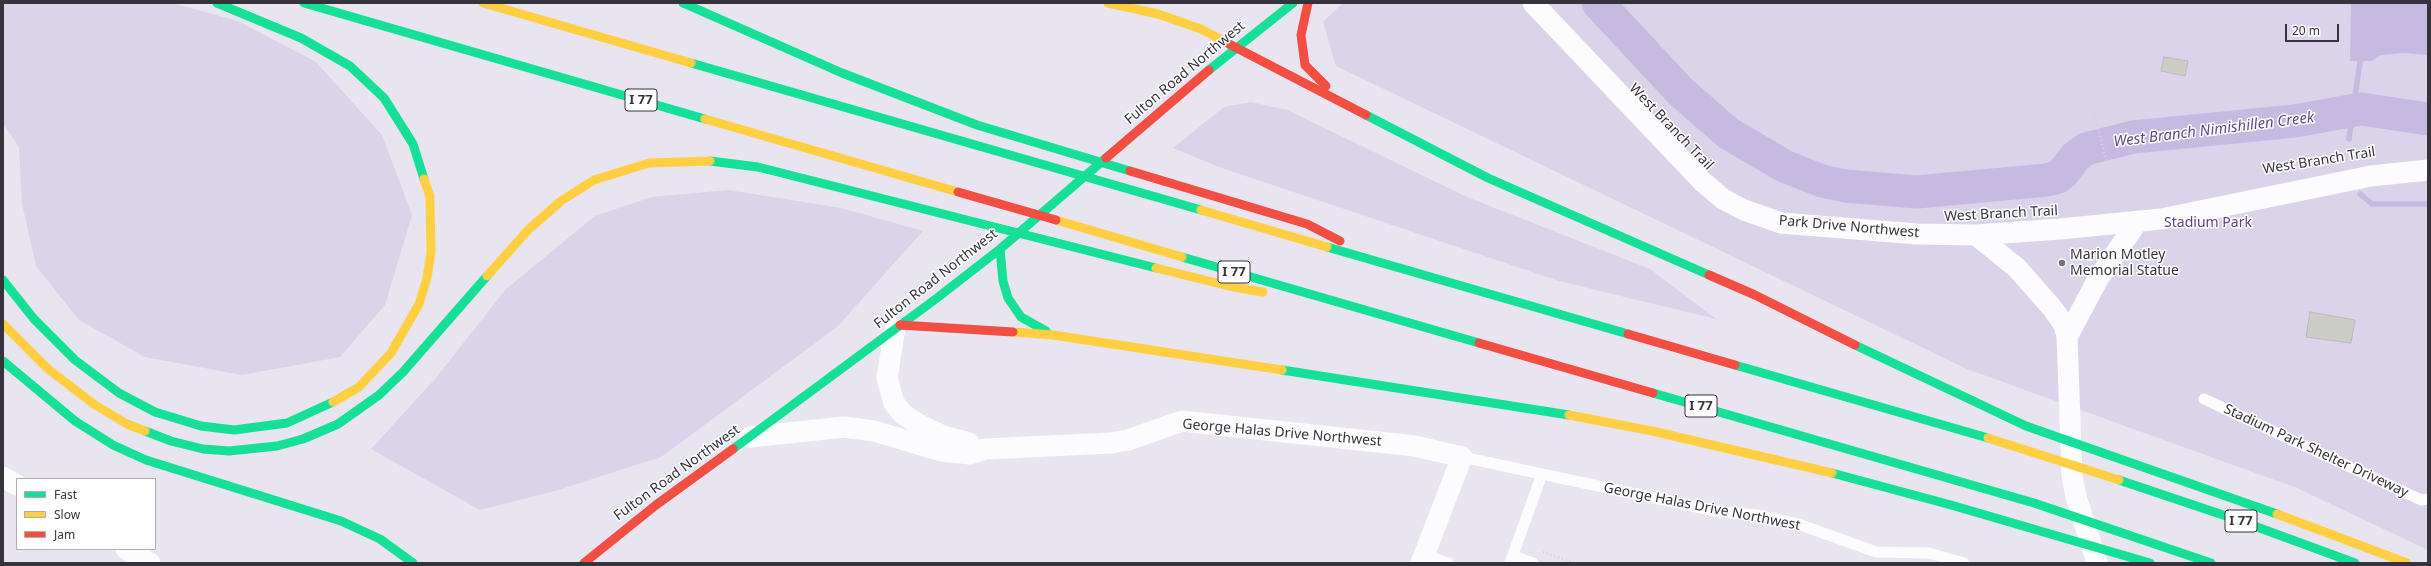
<!DOCTYPE html>
<html>
<head>
<meta charset="utf-8">
<style>
	body { margin:0 }
	#map { position:relative; width:2431px; height:566px; overflow:hidden; background:#e8e5f0; font-family:"Noto Sans",sans-serif }
	canvas { display:block }
	.frame { position:absolute; inset:0; border:4px solid #35333b; pointer-events:none }
	.legend { position:absolute; left:16px; top:478px; width:140px; height:72px; box-sizing:border-box; background:#fff; border:1px solid #aeadb1; margin:0; padding:5px 7px; list-style:none; font-size:12px; color:#35333b }
	.legend li { display:flex; align-items:center; gap:8px; height:20px }
	.legend b { width:20px; border:1px solid #aeadb1 }
	.scale { position:absolute; left:2285px; top:24px; width:54px; height:18px; box-sizing:border-box; border:2px solid #35333b; border-top:0; padding-left:5px; font-size:12px; line-height:14px; white-space:nowrap; color:#35333b; -webkit-text-stroke:3px #fff; paint-order:stroke }
</style>
</head>
<body>
<div id="map">
<canvas width="2431" height="566"></canvas>
<div class="frame"></div>
<ul class="legend">
<li><b style="height:5px;background:#16e098"></b>Fast</li>
<li><b style="height:5px;background:#ffcf43"></b>Slow</li>
<li><b style="height:5px;background:#f24e42"></b>Jam</li>
</ul>
<div class="scale">20 m</div>
</div>
<script>
const g = document.querySelector('canvas').getContext('2d');
g.lineJoin = 'round';
function paint(path, color) {
  g.fillStyle = color;
  g.fill(path, 'evenodd');
}
function shape(rows) {
  const path = new Path2D();
  for (const r of rows) {
    if (r.length === 3) {
      path.moveTo(r[0] + r[2], r[1]);
      path.arc(r[0], r[1], r[2], 0, 2 * Math.PI);
      continue;
    }
    path.moveTo(r[0], r[1]);
    for (let i = 2; i < r.length; i += 2) path.lineTo(r[i], r[i + 1]);
  }
  return path;
}
function strokePath(path, color, width, dash) {
  g.strokeStyle = color;
  g.lineWidth = width;
  g.lineCap = dash ? 'butt' : 'round';
  g.setLineDash(dash || []);
  g.stroke(path);
}
function label(font, color, halo, rows, align = 'center') {
  g.font = font + ' "Noto Sans",sans-serif';
  g.lineWidth = 3;
  g.setLineDash([]);
  g.textBaseline = 'middle';
  g.strokeStyle = halo;
  g.fillStyle = color;
  for (const [text, x, y, turn = 0] of rows) {
    g.save();
    g.translate(x, y);
    g.rotate((+turn || 0) * Math.PI / 180);
    g.textAlign = isNaN(turn) ? turn : align;
    if (halo) g.strokeText(text, 0, 0);
    g.fillText(text, 0, 0);
    g.restore();
  }
}
paint(shape([
	[3,3,172,3,238,21,316,62,382,135,412,215,385,305,340,357,242,375,145,357,79,320,36,266,22,203,19,147,3,123],
	[1343,3,2428,3,2428,550,2297,488,1967,369,1336,66,1323,22],
	[1251,102,1287,110,1467,197,1650,269,1716,319,1559,281,1219,167,1173,148,1224,107],
	[728,190,841,208,923,231,837,327,661,457,558,490,480,510,371,449,435,379,506,289,595,216,652,197]
]), '#dad3e9');
paint(shape([
	[2351,3,2428,3,2428,55,2404,53,2381,55,2371,61,2350,61]
]), '#c6bae0');
strokePath(shape([
	[2349,139,2360,62],
	[2360,194,2372,204,2428,204]
]), '#c6bae0', 5.5);
strokePath(shape([
	[1598,3,1681,92,1728,133,1784,166,1822,181,1845,186,1917,192,2047,180,2058,177,2063,173,2075,157,2086,149,2133,137,2295,121,2361,109,2428,119]
]), '#c6bae0', 33);
const building = shape([
	[2164,57,2188,61,2185,76,2161,71,2164,57],
	[2310,312,2355,320,2351,343,2306,337,2310,312]
]);
paint(building, '#cdcdc7');
strokePath(building, '#bababb', 1);
strokePath(shape([
	[2094,113,2117,202],
	[2117,203,2126,196,2158,187,2396,148,2419,150],
	[2063,263,7],
	[2069,261,2096,246],
	[1543,552,1575,563]
]), '#d5d5d7', 2.5, [1, 3]);
strokePath(shape([
	[2204,399,2421,500,2428,499],
	[1462,457,1720,512,1758,515,1798,524,1876,552,1929,553,1964,563],
	[1424,555,1448,563],
	[1513,556,1533,563],
	[1510,563,1542,474]
]), '#fcfbfd', 11);
strokePath(shape([
	[1533,3,1703,182,1723,199,1744,210,1781,223,1917,234,1976,235,2060,229,2161,219,2371,176,2428,170],
	[1976,235,2017,268,2053,309,2064,325,2067,337],
	[895,328,887,378,894,403,903,414,918,424,943,436,969,443],
	[750,437,844,427,874,431,941,451,970,454,985,449,1111,443,1128,440,1182,421,1415,446,1462,457,1421,563],
	[3,477,17,485],
	[126,549,150,563],
	[2097,563,2076,497,2072,476,2067,337,2098,279,2137,222]
]), '#fcfbfd', 21);
strokePath(shape([
	[217,3,301,38,350,66,384,98,413,144,424,179],
	[304,3,705,119],
	[683,3,842,73,977,125,1130,171],
	[691,63,1201,210],
	[1209,70,1293,3],
	[1366,115,1488,178,1709,275],
	[710,161,758,167,1156,268],
	[1327,247,1628,334],
	[1000,249,1003,281,1008,298,1021,317,1046,331],
	[1182,257,1479,343],
	[3,280,34,319,75,360,119,393,155,412,201,426,234,430,287,423,333,402],
	[1855,345,2026,426,2277,514],
	[3,361,75,421,113,445,146,460,341,521,380,539,413,563],
	[1735,365,1988,438],
	[1282,370,1569,415],
	[1653,393,2034,503,2211,563],
	[145,431,171,441,203,449,229,451,277,446,303,439,338,424,379,395,403,372,487,276],
	[733,449,937,298,1000,249,1106,158],
	[1832,473,1951,505,2150,563],
	[2119,480,2238,520,2355,563]
]), '#16e098', 9);
strokePath(shape([
	[483,3,691,63],
	[1108,3,1158,14,1201,29,1229,44],
	[705,119,958,192],
	[1201,210,1327,247],
	[1056,220,1182,257],
	[1156,268,1233,287,1263,292],
	[487,276,529,229,561,201,594,180,649,163,710,161],
	[3,324,48,369,95,405,127,424,145,431],
	[1013,332,1053,335,1282,370],
	[333,402,359,387,391,353,419,304,427,278,431,252,430,197,424,179],
	[1569,415,1652,431,1832,473],
	[1988,438,2119,480],
	[2277,514,2407,563]
]), '#ffcf43', 9);
strokePath(shape([
	[1308,3,1301,35,1305,65,1326,86],
	[1229,44,1366,115],
	[1106,158,1209,70],
	[1130,171,1307,224,1340,241],
	[958,192,1056,220],
	[1709,275,1755,295,1855,345],
	[900,325,1013,332],
	[1628,334,1735,365],
	[1479,343,1653,393],
	[584,563,656,505,733,449]
]), '#f24e42', 9);
for (const [x, y, r, color] of [
	[2062,263,4,"#74717a"]
]) {
  const dot = new Path2D();
  dot.arc(x, y, r, 0, 2 * Math.PI);
  g.fillStyle = color;
  g.fill(dot);
  strokePath(dot, '#fff', 1.5);
}
for (const [x, y, w] of [
	[641,100,32],
	[1234,272,32],
	[1701,406,32],
	[2241,521,32]
]) {
  const box = new Path2D();
  box.roundRect(x - w / 2, y - 11, w, 22, 3);
  g.fillStyle = '#fff';
  g.fill(box);
  strokePath(box, '#35333b', 1);
}
label('bold 13px', '#35333b', null, [
	["I 77",641,100],
	["I 77",1234,272],
	["I 77",1701,406],
	["I 77",2241,521]
]);
label('14px', '#35333b', '#fff', [
	["Fulton Road Northwest",1185,73,-40],
	["West Branch Trail",1671,127,46],
	["West Branch Trail",2319,161,-9],
	["West Branch Trail",2001,214,-3],
	["Park Drive Northwest",1849,227,5],
	["Fulton Road Northwest",936,279,-38],
	["George Halas Drive Northwest",1282,433,5],
	["Stadium Park Shelter Driveway",2316,451,25],
	["Fulton Road Northwest",677,473,-36],
	["George Halas Drive Northwest",1702,507,11]
]);
label('14px', '#5c4482', '#fff', [
	["Stadium Park",2208,223]
]);
label('14px', '#35333b', '#fff', [
	["Marion Motley",2070,255],
	["Memorial Statue",2070,271]
], 'left');
label('italic 15px', '#604986', '#fff', [
	["West Branch Nimishillen Creek",2214,130,-7]
]);
</script>
</body>
</html>
